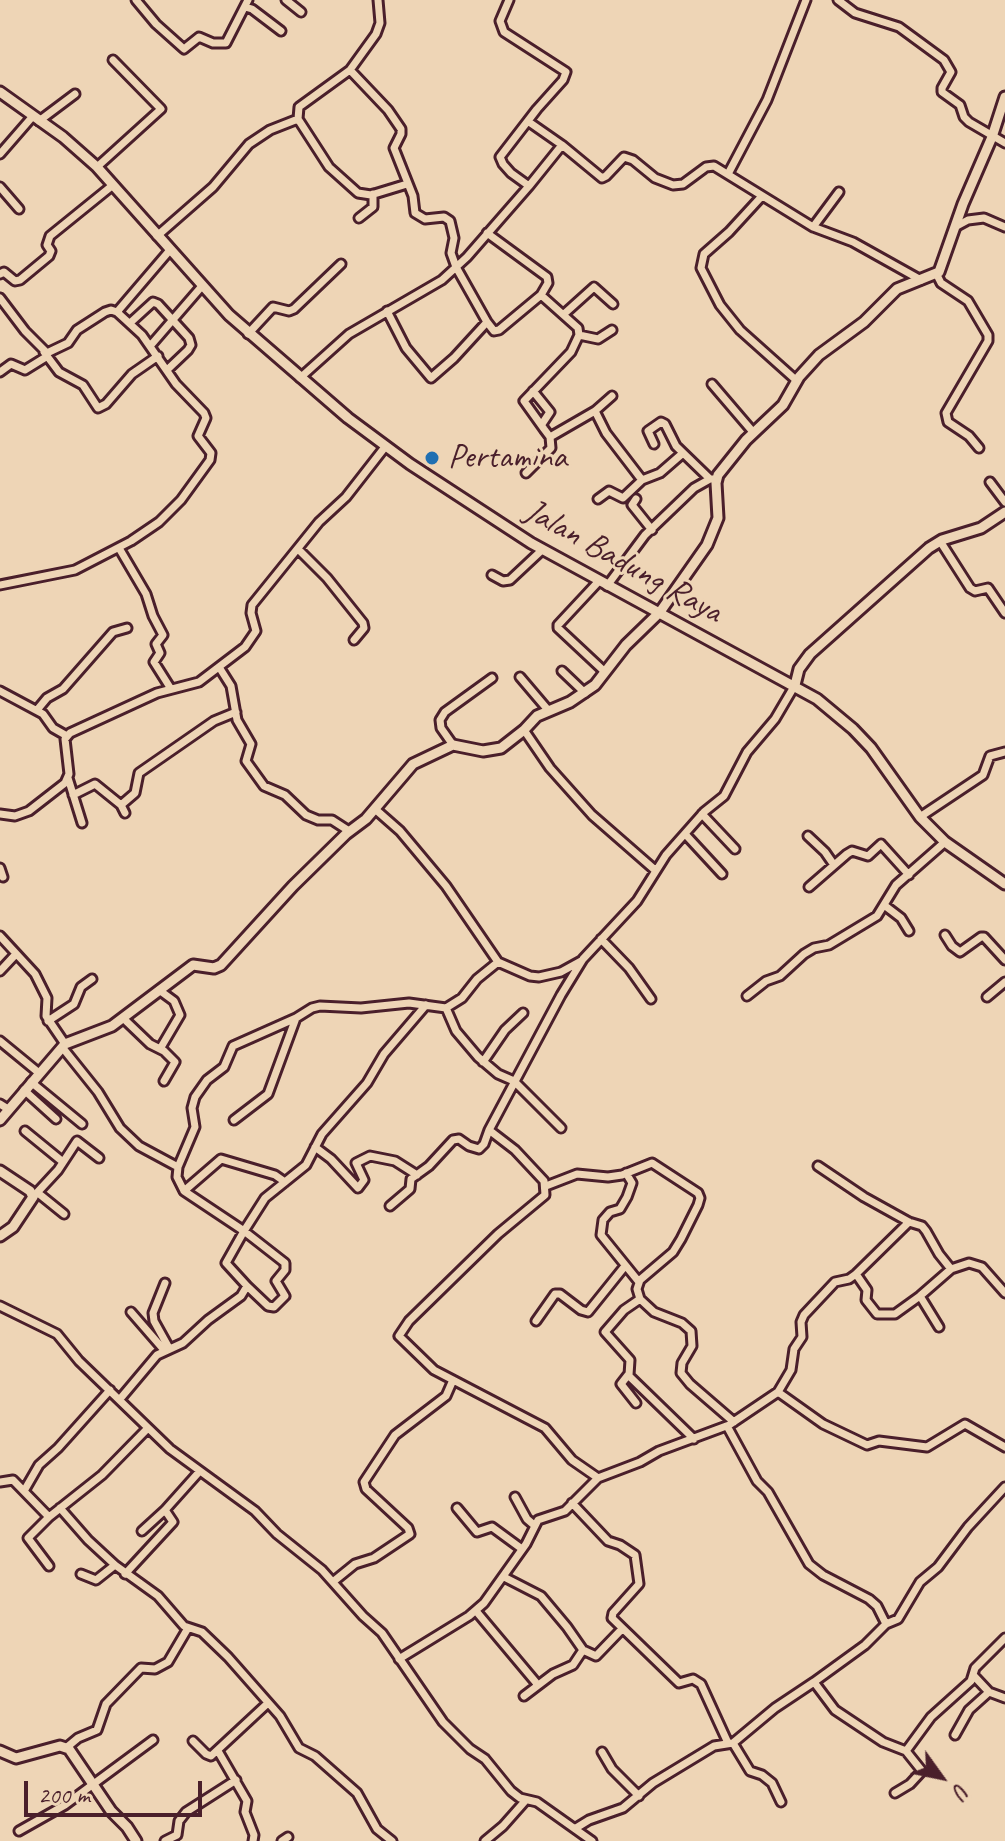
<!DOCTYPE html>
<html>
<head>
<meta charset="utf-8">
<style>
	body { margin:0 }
	#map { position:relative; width:1005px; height:1841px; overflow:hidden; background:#eed5b6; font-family:Caveat,sans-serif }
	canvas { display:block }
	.north { position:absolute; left:901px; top:1737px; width:80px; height:80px; -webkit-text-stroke:6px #eed5b6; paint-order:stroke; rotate:123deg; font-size:22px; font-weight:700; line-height:32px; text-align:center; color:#4a1f2b }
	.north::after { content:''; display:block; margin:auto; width:28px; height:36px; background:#4a1f2b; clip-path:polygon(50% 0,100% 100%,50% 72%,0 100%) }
	.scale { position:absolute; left:24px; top:1781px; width:178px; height:36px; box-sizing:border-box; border:4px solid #4a1f2b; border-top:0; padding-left:10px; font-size:24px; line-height:28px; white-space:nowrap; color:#4a1f2b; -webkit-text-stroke:6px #eed5b6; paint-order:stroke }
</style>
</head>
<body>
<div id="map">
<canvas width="1005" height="1841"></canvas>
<div class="north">U</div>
<div class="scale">200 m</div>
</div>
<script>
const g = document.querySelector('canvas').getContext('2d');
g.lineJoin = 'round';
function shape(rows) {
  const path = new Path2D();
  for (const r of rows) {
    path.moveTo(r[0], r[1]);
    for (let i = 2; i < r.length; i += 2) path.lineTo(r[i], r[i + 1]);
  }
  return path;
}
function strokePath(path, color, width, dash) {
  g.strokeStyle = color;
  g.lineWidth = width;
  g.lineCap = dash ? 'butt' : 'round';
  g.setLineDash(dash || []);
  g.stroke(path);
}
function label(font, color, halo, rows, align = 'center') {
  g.font = font + ' Caveat,sans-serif';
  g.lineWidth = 6;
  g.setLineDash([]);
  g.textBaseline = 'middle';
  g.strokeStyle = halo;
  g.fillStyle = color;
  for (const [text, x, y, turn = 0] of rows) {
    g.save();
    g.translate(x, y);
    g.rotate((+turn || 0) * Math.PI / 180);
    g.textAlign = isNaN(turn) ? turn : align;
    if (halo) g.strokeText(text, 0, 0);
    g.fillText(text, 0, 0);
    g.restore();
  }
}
const street = shape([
	[136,0,156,24,184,49,199,37,213,43,226,43,248,0],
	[286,0,301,12],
	[838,0,855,13,899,27,944,60,951,72,942,88,942,92,960,105,964,117,969,122,1005,143],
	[245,7,252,9,281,31],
	[350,70,388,110,401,129,401,134,394,148,413,196,415,213,425,219,444,217,450,221,454,238,451,253,456,267,487,322],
	[298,119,329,167,358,193,371,195,407,184],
	[39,121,75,94],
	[529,122,562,145,602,178,606,176,624,157,633,160,655,178,673,185,683,184,706,167,714,166,813,227,853,242,921,280],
	[0,154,33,116],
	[97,167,161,109,113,60],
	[728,174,767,100,806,0],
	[529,186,562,145],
	[0,187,19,209],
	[762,196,729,232,704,254,701,268,720,305,740,330,797,381],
	[359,218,373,207,373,194],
	[813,227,839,192],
	[955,227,968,220,984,218,1005,227],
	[487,233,547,277,548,283,541,295,578,328,579,335,571,352,524,401,544,429,550,437,595,411,612,396],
	[157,236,213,187,249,144,270,130,298,119,299,107,350,70,376,34,380,23,378,0],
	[0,274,4,272,15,281,20,280,49,256,51,251,47,245,50,236,113,185],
	[937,275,941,283,968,301,988,335,988,341,946,413,948,422,969,436,979,448],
	[0,298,25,331,47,353,68,343,77,330,105,312,111,310,117,312,142,335,176,384,204,413,206,418,198,436,211,453,210,460,181,500,159,522,131,541,75,570,0,585],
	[387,311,406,348,431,378,454,358,487,322,494,331,499,330,541,295],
	[117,312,170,250],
	[564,314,594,287,613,304],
	[130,323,153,302,158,304,189,338,191,345,188,350,167,370],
	[248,334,273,307,289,311,294,309,341,264],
	[579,335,598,339,612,330],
	[151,345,202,286],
	[44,352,59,372,83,385,98,408,106,404,132,374,158,356],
	[0,372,11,364,25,370,46,357],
	[300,378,349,334,442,280,467,257,529,186,511,173,503,164,500,157,537,109,563,80,566,72,504,32,500,21,509,0],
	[712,384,753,432],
	[533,391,550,412,542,424],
	[595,411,606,433,642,480,660,473,683,453],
	[654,444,648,431,661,422,665,424,676,446,710,479],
	[526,473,551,448,550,437],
	[990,482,1005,502],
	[598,499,609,491,623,498,642,480],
	[636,499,632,505,652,530],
	[940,541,970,588,975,591,988,588,1005,613],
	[119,548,146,594,153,616,163,635,156,644,160,653,154,662,171,689],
	[298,549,327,578,363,623,364,628,354,640],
	[492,575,503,581,510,580,542,550],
	[599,581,558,625,558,628,605,672],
	[607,586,645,535,694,488,710,479,716,479],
	[219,667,231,686,237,720,251,744,246,761,264,786,285,795,306,815,318,820,332,820,349,831],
	[562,671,585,693],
	[520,677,548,710],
	[0,691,43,714,53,728,67,736],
	[37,710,47,698,63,689,113,632,127,628],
	[524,730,550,768,592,815,655,870],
	[453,745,441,728,440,720,445,712,492,678],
	[68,778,82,823],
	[73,795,95,784,121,805,125,813],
	[121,805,135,793,139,773,214,721,236,712],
	[375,809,400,831,446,886,498,962],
	[0,814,15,816,29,811,65,783,69,774,65,739,70,733,157,693,199,682,245,647,256,631,251,613,252,605,319,522,346,497,385,447],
	[702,814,735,849],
	[920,817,983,775,990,756,1005,752],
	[686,835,722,874],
	[808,836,825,852,834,865],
	[0,868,3,877],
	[809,887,847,854,852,851,868,856,881,844,909,875],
	[884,905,901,918,909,931],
	[945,935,952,946,960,952,981,937,984,937,1005,960],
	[0,936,35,974,47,998,46,1016,65,1044],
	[601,939,629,968,651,999],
	[0,971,16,954],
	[159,990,174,1001,180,1015,160,1049],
	[747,996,766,981,780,976,804,954,814,948,829,945,877,916,896,885,945,842],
	[987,997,1005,982],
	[446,1008,456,1031,478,1057,498,1074,514,1081,561,1128],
	[124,1019,150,1044,164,1051,175,1062,164,1081],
	[48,1021,74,1004,81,987,92,979],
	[0,1041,39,1073],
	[62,1047,98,1092,120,1128,139,1146,178,1167,195,1127,192,1108,195,1097,207,1080,224,1067,233,1046,296,1018],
	[483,1062,505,1030,523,1013],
	[31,1082,82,1124],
	[24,1090,56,1119],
	[0,1104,8,1109],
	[234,1120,268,1094,296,1018,312,1008,320,1006,361,1008,409,1003,446,1008,462,998,477,979,498,962,530,976,539,977,561,972,581,961],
	[25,1131,63,1162],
	[315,1147,331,1159,358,1188,364,1180,356,1163,370,1156,395,1161,417,1175],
	[818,1166,864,1197,909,1222,922,1226,926,1231,939,1254,951,1269,920,1296,939,1327],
	[178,1167,177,1177,184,1191,244,1231,285,1263,285,1270,276,1281,285,1296,274,1307,268,1306,247,1286],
	[626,1173,632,1183,627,1197,620,1209,610,1212,603,1220,601,1235,639,1282],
	[546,1186,577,1174,608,1177,622,1175,652,1163,698,1193,700,1198,698,1205,681,1239,673,1252,640,1280,637,1289,640,1299,654,1312,682,1323,691,1331,692,1346,682,1363,681,1373,690,1384,734,1422],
	[184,1191,221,1159,275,1175,285,1182],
	[38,1193,64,1214],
	[33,1197,58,1170,77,1141,99,1158],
	[390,1206,410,1189,411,1179,429,1166,453,1140,459,1139,469,1146,479,1149,484,1144,489,1130],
	[951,1269,969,1263,982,1267,1005,1293],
	[856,1274,867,1290,866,1300,877,1314,895,1314,920,1296],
	[165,1283,153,1313,154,1321,169,1348],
	[0,1306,57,1334,79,1361,170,1449,255,1511,277,1534,322,1570,363,1616,382,1633,443,1722,470,1749,485,1759,511,1791,520,1798,537,1802,592,1841],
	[131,1312,164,1350],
	[536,1321,555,1294,560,1294,581,1310,588,1312,625,1266],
	[629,1375,630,1360,605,1332,624,1310,640,1299],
	[778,1392,791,1370,794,1349,802,1337,801,1322,804,1315,835,1282,849,1279,856,1274,909,1222],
	[120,1399,157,1355,183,1343,208,1320,241,1296,247,1286,226,1263,244,1231,265,1198,306,1165,322,1134,367,1083,384,1054,426,1005],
	[636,1403,621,1384,628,1375,694,1439],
	[727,1426,757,1481,768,1492,809,1564,823,1575,869,1599,877,1606,886,1624,865,1645,814,1682,835,1710,883,1742,906,1751,931,1717,971,1681,975,1668,1005,1638],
	[598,1478,572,1460,545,1428,434,1370,399,1336,409,1321,498,1234,545,1195,544,1181,515,1150,489,1130,561,995,583,959,637,901,666,855,704,812,724,796,747,752,775,719,795,685],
	[0,1482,13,1480,49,1517],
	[24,1491,39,1465,58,1448,110,1390],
	[515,1497,527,1519,534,1525],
	[572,1503,608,1541,620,1545,635,1555,639,1584,613,1613,612,1618,679,1683,693,1679,701,1684,728,1743],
	[60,1508,88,1540,115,1565],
	[457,1508,477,1532,492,1527,522,1549],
	[142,1531,165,1510,199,1472],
	[49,1566,28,1538,49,1517,102,1475,148,1428],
	[81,1574,96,1580,115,1565,158,1596,184,1626,202,1632,228,1657,280,1716,299,1748,315,1756,357,1793,377,1829,392,1841],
	[125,1574,173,1522,165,1510],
	[504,1577,541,1596,567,1627,583,1650,573,1665,553,1674,524,1696],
	[334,1581,355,1564,374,1558,410,1534,408,1528,366,1489,364,1482,395,1435,446,1396,453,1380],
	[476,1611,538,1685],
	[886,1624,898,1619,920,1582,938,1567,968,1527,1005,1487],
	[583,1650,596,1656,622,1629],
	[399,1659,469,1616,484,1603,526,1544,538,1520,565,1511,598,1478,640,1462,659,1451,729,1425,778,1392,823,1424,867,1445,879,1441,927,1447,965,1424,1005,1447],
	[974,1676,989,1692,1005,1698],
	[955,1735,969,1710,989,1692],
	[193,1741,206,1754,211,1756,268,1703],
	[733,1743,750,1771,762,1775,772,1783,781,1802],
	[66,1748,78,1738,97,1730,106,1704,141,1668,155,1669,168,1662,188,1628],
	[218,1751,247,1801,245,1812,254,1835,253,1841],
	[602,1752,612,1769,639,1796],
	[895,1793,910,1784,922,1771,906,1751],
	[576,1828,589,1820,623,1808,653,1783,714,1746,733,1743,775,1708,814,1682],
	[19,1831,65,1805,153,1740],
	[165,1841,177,1835,179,1821,186,1812,236,1780],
	[282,1841,288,1837],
	[485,1841,503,1826,526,1800]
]);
const secondary = shape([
	[0,92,63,137,97,167,229,315,348,418,410,464,531,543,817,699,853,729,871,748,920,817,945,842,1005,884],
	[795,685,799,669,810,654,929,548,942,540,981,528,1005,512],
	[0,1120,65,1044,112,1026,193,965,214,968,221,965,293,886,346,834,366,819,413,764,453,745,483,751,501,748,524,730,537,716,570,702,595,685,626,645,660,612,707,545,718,518,716,483,718,475,746,440,783,405,799,377,819,355,864,322,897,289,939,272,963,204,992,137,1005,97],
	[0,1171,30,1191,33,1197,13,1227,0,1236],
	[0,1751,16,1758,60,1746,69,1749,111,1811,127,1827,136,1841]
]);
strokePath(street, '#4a1f2b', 13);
strokePath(secondary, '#4a1f2b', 15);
strokePath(street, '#eed5b6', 7);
strokePath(secondary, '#eed5b6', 9);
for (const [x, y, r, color] of [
	[432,458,8,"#1f6fb2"]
]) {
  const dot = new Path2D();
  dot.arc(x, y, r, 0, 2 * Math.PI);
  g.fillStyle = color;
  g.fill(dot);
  strokePath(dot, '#eed5b6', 3);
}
label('34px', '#4a1f2b', '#eed5b6', [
	["Pertamina",448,458]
], 'left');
label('34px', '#4a1f2b', '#eed5b6', [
	["Jalan Badung Raya",623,562,29]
]);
</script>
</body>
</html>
